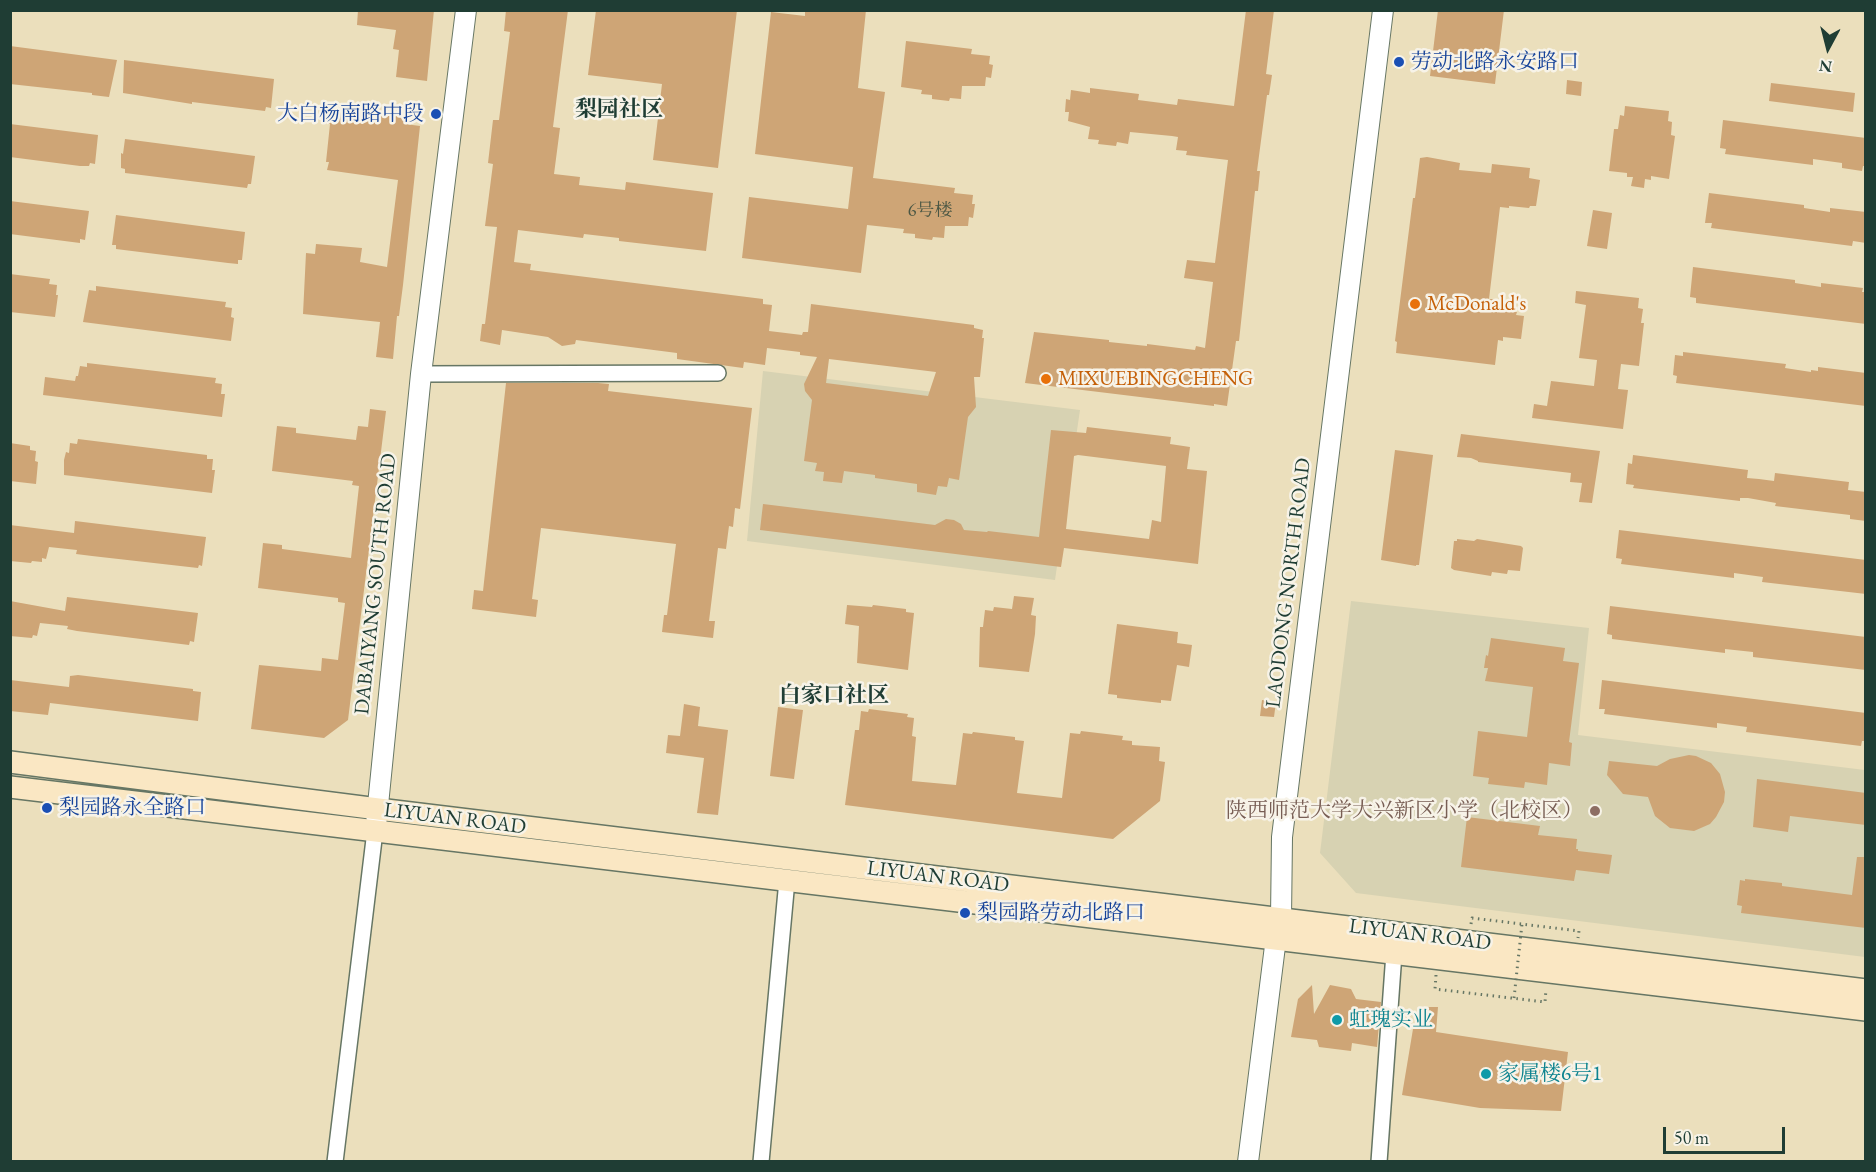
<!DOCTYPE html>
<html>
<head>
<meta charset="utf-8">
<style>
	body { margin:0 }
	#map { position:relative; width:1876px; height:1172px; overflow:hidden; background:#ebdfbc; font-family:"EB Garamond",serif }
	canvas { display:block }
	.frame { position:absolute; inset:0; border:12px solid #1f3d34; pointer-events:none }
	.north { position:absolute; left:1798px; top:18px; width:60px; height:60px; -webkit-text-stroke:4px #f7f3e8; paint-order:stroke; rotate:187deg; font-size:16px; font-weight:700; line-height:24px; text-align:center; color:#1f3d34 }
	.north::after { content:''; display:block; margin:auto; width:21px; height:27px; background:#1f3d34; clip-path:polygon(50% 0,100% 100%,50% 72%,0 100%) }
	.scale { position:absolute; left:1663px; top:1127px; width:122px; height:27px; box-sizing:border-box; border:3px solid #1f3d34; border-top:0; padding-left:8px; font-size:18px; line-height:21px; white-space:nowrap; color:#1f3d34; -webkit-text-stroke:4px #f7f3e8; paint-order:stroke }
</style>
</head>
<body>
<div id="map">
<canvas width="1876" height="1172"></canvas>
<div class="frame"></div>
<div class="north">N</div>
<div class="scale">50 m</div>
</div>
<script>
const g = document.querySelector('canvas').getContext('2d');
g.lineJoin = 'round';
function paint(path, color) {
  g.fillStyle = color;
  g.fill(path, 'evenodd');
}
function shape(rows) {
  const path = new Path2D();
  for (const r of rows) {
    path.moveTo(r[0], r[1]);
    for (let i = 2; i < r.length; i += 2) path.lineTo(r[i], r[i + 1]);
  }
  return path;
}
function strokePath(path, color, width, dash) {
  g.strokeStyle = color;
  g.lineWidth = width;
  g.lineCap = dash ? 'butt' : 'round';
  g.setLineDash(dash || []);
  g.stroke(path);
}
function label(font, color, halo, rows, align = 'center') {
  g.font = font + ' "EB Garamond","Noto Serif SC",serif';
  g.lineWidth = 5;
  g.setLineDash([]);
  g.textBaseline = 'middle';
  g.strokeStyle = halo;
  g.fillStyle = color;
  for (const [text, x, y, turn = 0] of rows) {
    g.save();
    g.translate(x, y);
    g.rotate((+turn || 0) * Math.PI / 180);
    g.textAlign = isNaN(turn) ? turn : align;
    if (halo) g.strokeText(text, 0, 0);
    g.fillText(text, 0, 0);
    g.restore();
  }
}
paint(shape([
	[763,371,1080,410,1055,580,747,541],
	[1351,601,1589,628,1578,735,1865,770,1865,957,1356,893,1320,853]
]), '#d7d2b2');
paint(shape([
	[358,10,434,10,427,81,396,77,399,50,393,49,396,30,357,25],
	[506,10,568,10,553,127,560,128,554,174,580,177,579,185,625,190,626,182,713,193,706,251,619,241,619,238,584,234,583,238,518,230,514,262,531,264,530,270,763,299,763,304,772,305,769,331,802,335,803,332,808,332,811,304,974,325,974,328,983,330,982,338,984,338,980,377,974,377,976,407,968,417,959,480,949,478,947,487,938,486,936,495,917,492,917,484,875,478,875,475,844,471,842,483,823,481,824,472,815,471,817,463,804,461,812,400,805,391,804,384,817,357,800,355,800,352,767,348,765,365,744,362,743,368,677,359,677,353,576,340,575,344,562,346,548,337,502,330,500,345,480,341,482,324,485,324,497,227,485,226,493,164,488,163,493,120,499,120,510,32,504,31],
	[829,359,887,366,936,372,928,396,826,383],
	[596,10,737,10,718,168,653,160,662,84,588,75],
	[805,10,866,10,858,88,885,92,873,178,955,188,954,193,973,195,972,204,975,204,973,218,969,217,968,226,945,226,944,238,933,237,932,240,915,238,915,234,903,233,904,229,867,225,861,273,742,258,749,197,848,209,853,167,755,154,771,12,805,16],
	[1246,10,1274,10,1266,74,1272,75,1269,95,1267,95,1257,171,1260,171,1258,191,1255,191,1239,341,1236,341,1227,406,1214,404,1214,406,1025,383,1034,332,1109,340,1109,342,1147,346,1147,344,1195,350,1196,346,1205,348,1213,282,1184,278,1187,260,1215,263,1228,160,1186,155,1187,151,1176,150,1178,137,1172,136,1130,132,1128,144,1117,142,1116,146,1098,144,1099,140,1088,139,1090,127,1068,121,1069,112,1065,112,1066,99,1070,100,1071,90,1090,93,1090,88,1139,94,1138,100,1177,105,1178,99,1234,106],
	[1438,10,1504,10,1495,84,1430,76],
	[906,41,972,49,971,54,990,56,989,64,993,65,991,78,986,77,985,86,962,86,961,99,950,98,949,101,932,99,932,95,921,94,922,90,901,87],
	[10,46,117,60,109,97,92,95,92,93,10,84],
	[124,60,274,79,271,108,266,107,265,111,192,102,192,104,123,93],
	[1567,80,1582,82,1581,96,1566,94],
	[1771,83,1855,93,1853,112,1769,101],
	[1625,106,1669,111,1668,121,1672,122,1671,135,1675,136,1669,179,1651,176,1651,180,1645,179,1644,188,1631,186,1633,177,1627,177,1627,173,1609,171,1614,129,1618,129,1620,115,1624,116],
	[343,107,390,116,405,117,405,124,420,126,403,285,399,316,397,316,393,359,376,357,380,322,303,314,306,253,315,254,316,244,362,248,360,262,387,267,398,180,327,170,329,162,326,162,330,124,326,124,328,111,342,113],
	[1723,120,1866,138,1866,166,1863,166,1862,171,1842,168,1842,163,1813,159,1813,165,1725,154,1726,149,1720,148],
	[10,124,98,135,95,164,90,163,89,166,80,166,10,157],
	[125,139,255,156,251,184,248,184,247,188,125,173,125,169,121,168,121,153,123,154],
	[1427,157,1460,163,1459,170,1491,173,1492,164,1530,168,1529,178,1540,180,1536,206,1530,206,1529,208,1509,206,1509,208,1500,207,1489,299,1495,299,1494,302,1502,303,1501,310,1517,312,1516,315,1524,316,1521,339,1503,337,1503,341,1498,340,1495,365,1396,353,1397,342,1395,341,1413,198,1415,198,1420,158],
	[1709,193,1804,205,1804,208,1830,212,1830,208,1866,212,1866,243,1853,241,1852,246,1711,228,1712,223,1705,223],
	[10,201,89,211,85,240,80,239,80,243,10,234],
	[1593,210,1612,213,1607,249,1587,246],
	[116,215,245,232,242,260,238,260,238,264,228,263,116,249,116,245,112,245],
	[1693,267,1795,280,1795,283,1821,287,1821,283,1863,288,1862,292,1866,292,1866,324,1696,303,1696,298,1690,297],
	[10,274,50,279,49,284,57,285,56,295,58,295,55,317,10,312],
	[96,286,226,302,225,307,232,308,231,317,234,318,231,341,83,322,89,290,96,291],
	[1576,291,1639,298,1638,308,1643,309,1641,323,1644,323,1639,366,1621,364,1618,389,1628,390,1623,429,1532,418,1534,404,1547,406,1551,381,1594,386,1597,360,1579,358,1586,305,1575,303],
	[1683,352,1786,364,1785,368,1811,372,1811,370,1818,371,1818,367,1866,373,1866,406,1676,383,1677,376,1673,375,1675,355,1683,356],
	[87,363,216,378,215,383,222,384,221,394,225,394,222,417,43,395,45,377,75,381,76,376,78,376,80,366,87,367],
	[506,383,598,383,609,384,608,391,752,408,740,509,735,508,733,527,729,526,726,549,718,548,709,621,715,621,713,638,662,632,664,615,667,615,676,544,541,528,532,599,538,600,536,617,472,609,474,590,483,591],
	[370,409,386,411,348,720,324,738,251,729,259,665,321,671,322,658,338,660,345,603,338,602,338,598,258,588,263,543,282,545,282,549,351,558,359,486,352,485,353,481,272,471,277,426,296,428,296,433,356,440,358,426,368,427],
	[1087,427,1171,437,1170,444,1190,447,1187,469,1207,471,1198,564,1064,548,1061,567,760,530,763,504,935,525,946,519,954,520,961,524,964,530,987,532,988,531,1039,537,1051,430,1086,433],
	[1078,455,1166,466,1161,522,1152,520,1149,539,1066,529,1074,456],
	[1461,434,1600,451,1592,503,1579,502,1582,483,1570,482,1571,473,1478,462,1478,461,1471,458,1457,457],
	[78,439,207,455,207,459,213,459,212,470,215,470,212,493,64,475,64,460,66,452,69,453,70,443,77,444],
	[10,443,30,446,30,450,36,451,35,461,38,462,36,484,10,481],
	[1395,450,1433,455,1419,565,1416,565,1416,566,1381,560],
	[1633,455,1748,470,1747,478,1759,479,1774,481,1775,473,1849,482,1848,490,1866,492,1866,521,1850,519,1850,515,1775,506,1776,503,1748,498,1740,498,1740,501,1633,488,1634,485,1626,484,1628,463,1632,464],
	[75,521,206,537,202,566,199,565,198,568,92,556,76,554,77,550,49,547,46,559,42,558,42,562,32,561,31,563,10,561,10,525,74,533],
	[1619,530,1866,560,1866,594,1762,582,1763,577,1734,573,1734,578,1621,564,1622,559,1616,558],
	[1457,539,1474,541,1477,539,1521,546,1523,548,1520,571,1508,570,1507,574,1492,572,1491,576,1454,570,1451,568,1454,541,1457,541],
	[1014,596,1034,598,1031,615,1036,616,1035,634,1029,672,979,667,980,627,983,627,985,610,993,611,994,607,1012,609],
	[67,597,198,613,194,642,190,641,189,645,77,631,67,629,68,626,40,623,37,636,33,635,32,638,10,636,10,601,65,611],
	[847,605,872,607,873,605,906,609,906,612,914,613,908,670,857,663,859,626,845,624],
	[1610,606,1866,637,1866,670,1753,657,1753,652,1725,649,1725,653,1612,639,1612,635,1607,634],
	[1117,624,1178,632,1177,643,1192,645,1189,667,1177,665,1171,701,1161,700,1161,703,1117,698,1117,695,1108,694],
	[1491,638,1565,648,1563,661,1579,663,1569,742,1572,743,1570,766,1549,763,1547,785,1525,782,1524,788,1488,784,1489,778,1473,776,1478,731,1527,737,1533,687,1485,681,1488,668,1484,668,1486,655,1488,656],
	[78,675,193,689,193,691,201,692,198,721,50,703,48,715,10,711,10,680,69,687,70,676],
	[1602,680,1866,713,1866,741,1862,741,1861,746,1746,732,1747,727,1717,723,1717,728,1604,714,1605,709,1599,709],
	[1262,700,1276,702,1274,717,1260,716],
	[684,704,700,707,698,726,728,730,718,815,697,813,704,758,666,753,668,735,680,736],
	[778,707,803,710,794,779,770,776],
	[869,709,908,714,907,717,914,718,912,736,916,737,912,781,956,785,963,733,972,734,973,732,1015,737,1015,740,1024,741,1017,793,1062,798,1070,733,1080,734,1081,731,1123,736,1122,740,1132,741,1132,745,1160,747,1159,761,1165,762,1160,801,1113,839,845,805,855,730,859,730,861,711,868,712],
	[1689,755,1696,756,1711,763,1720,774,1725,792,1724,802,1716,817,1710,824,1694,831,1670,828,1655,816,1648,797,1623,794,1607,775,1609,761,1657,766,1670,759],
	[1757,779,1866,793,1866,825,1790,816,1788,832,1753,827],
	[1467,817,1540,826,1538,835,1577,839,1576,849,1578,849,1578,851,1612,855,1609,874,1576,870,1574,881,1461,867],
	[1857,857,1866,857,1866,928,1741,913,1742,906,1737,905,1740,880,1745,881,1745,879,1782,883,1782,886,1852,895],
	[1312,985,1314,1014,1330,985,1351,989,1356,999,1381,1002,1377,1047,1352,1043,1351,1051,1319,1047,1317,1040,1291,1037,1298,999],
	[1423,1007,1438,1007,1436,1032,1568,1052,1561,1111,1480,1108,1402,1095,1413,1029]
]), '#cea576');
const minor = shape([
	[421,374,718,373],
	[335,1162,375,831],
	[761,1162,787,880],
	[1379,1162,1394,953]
]);
const tertiary = shape([
	[376,825,421,374,466,10],
	[1248,1162,1276,938,1281,918,1282,837,1383,10]
]);
const secondary = shape([
	[10,762,378,809,1866,990],
	[10,787,1866,1010]
]);
strokePath(minor, '#667664', 18);
strokePath(tertiary, '#667664', 22);
strokePath(secondary, '#667664', 24);
strokePath(shape([
	[1471,924,1472,918,1579,931,1578,938],
	[1436,975,1435,989,1545,1002,1546,989]
]), '#667664', 3, [1.5, 4.5]);
strokePath(minor, '#fff', 15);
strokePath(tertiary, '#fff', 20);
strokePath(secondary, '#fae7c3', 21);
strokePath(shape([
	[1514,998,1522,924]
]), '#667664', 3, [1.5, 4.5]);
for (const [x, y, r, color] of [
	[1399,62,6,"#1a4fb4"],
	[436,114,6,"#1a4fb4"],
	[1415,304,6,"#e8710a"],
	[1046,379,6,"#e8710a"],
	[47,808,6,"#1a4fb4"],
	[1595,811,6,"#8d6e63"],
	[965,913,6,"#1a4fb4"],
	[1337,1020,6,"#0f9aa8"],
	[1486,1074,6,"#0f9aa8"]
]) {
  const dot = new Path2D();
  dot.arc(x, y, r, 0, 2 * Math.PI);
  g.fillStyle = color;
  g.fill(dot);
  strokePath(dot, '#f7f3e8', 2);
}
label('18px', '#4b5744', null, [
	["6号楼",930,211]
]);
label('21px', '#164399', '#f7f3e8', [
	["劳动北路永安路口",1411,62],
	["大白杨南路中段",424,114,"right"],
	["梨园路永全路口",59,808],
	["梨园路劳动北路口",977,913]
], 'left');
label('21px', '#c56008', '#f7f3e8', [
	["McDonald's",1427,304],
	["MIXUEBINGCHENG",1058,379]
], 'left');
label('21px', '#1f3d34', '#f7f3e8', [
	["LAODONG NORTH ROAD",1289,583,-83],
	["DABAIYANG SOUTH ROAD",376,584,-84],
	["LIYUAN ROAD",455,819,7],
	["LIYUAN ROAD",938,877,7],
	["LIYUAN ROAD",1420,935,7]
]);
label('21px', '#785e54', '#f7f3e8', [
	["陕西师范大学大兴新区小学（北校区）",1583,811]
], 'right');
label('21px', '#0d838f', '#f7f3e8', [
	["虹瑰实业",1349,1020],
	["家属楼6号1",1498,1074]
], 'left');
label('bold 22px', '#1f3d34', '#f7f3e8', [
	["梨园社区",619,110],
	["白家口社区",834,696]
]);
</script>
</body>
</html>
